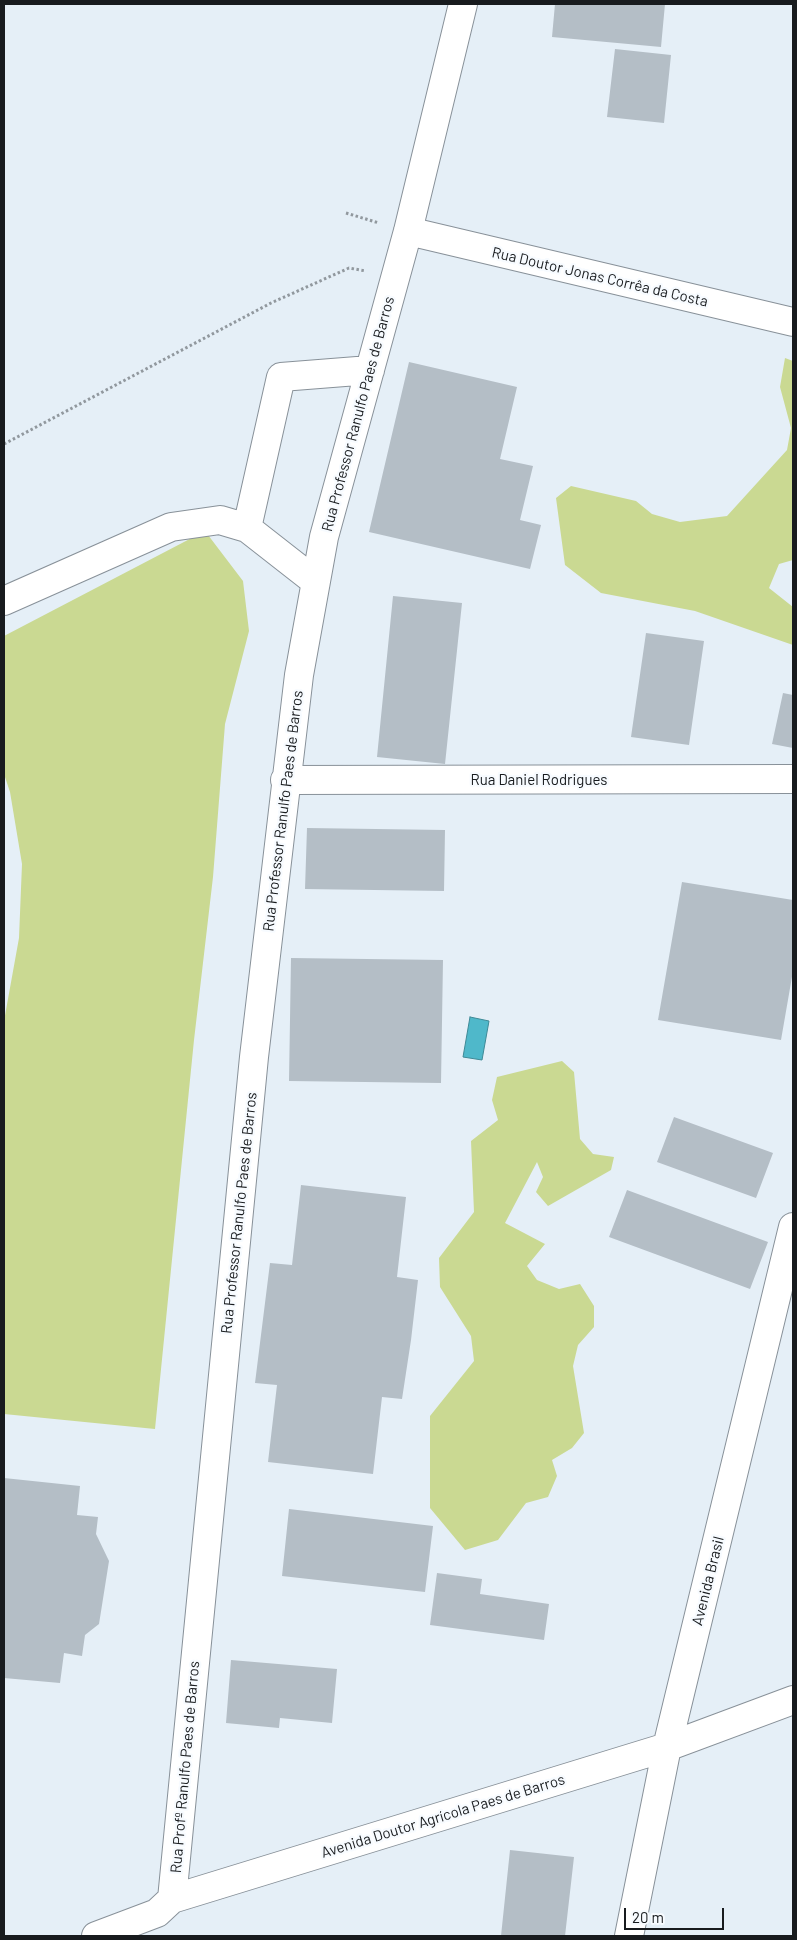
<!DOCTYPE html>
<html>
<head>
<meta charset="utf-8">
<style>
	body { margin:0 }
	#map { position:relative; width:797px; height:1940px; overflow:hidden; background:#e5eff7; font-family:Barlow,sans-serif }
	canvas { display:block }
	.frame { position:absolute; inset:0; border:5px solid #181b1e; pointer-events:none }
	.scale { position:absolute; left:624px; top:1908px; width:100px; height:22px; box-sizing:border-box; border:2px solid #181b1e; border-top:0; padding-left:6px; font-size:15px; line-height:18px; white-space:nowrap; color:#181b1e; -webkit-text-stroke:4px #f7fbff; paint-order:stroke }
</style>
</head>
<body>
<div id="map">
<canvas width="797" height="1940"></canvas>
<div class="frame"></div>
<div class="scale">20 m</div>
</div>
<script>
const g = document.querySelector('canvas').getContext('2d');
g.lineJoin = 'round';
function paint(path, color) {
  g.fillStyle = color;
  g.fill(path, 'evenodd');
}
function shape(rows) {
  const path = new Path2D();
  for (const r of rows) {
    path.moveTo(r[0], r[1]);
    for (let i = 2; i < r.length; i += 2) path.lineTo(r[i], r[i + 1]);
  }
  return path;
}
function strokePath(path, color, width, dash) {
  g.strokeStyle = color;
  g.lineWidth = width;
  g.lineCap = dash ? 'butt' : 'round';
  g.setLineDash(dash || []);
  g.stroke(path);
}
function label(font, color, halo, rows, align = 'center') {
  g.font = font + ' Barlow,sans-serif';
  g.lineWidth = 4.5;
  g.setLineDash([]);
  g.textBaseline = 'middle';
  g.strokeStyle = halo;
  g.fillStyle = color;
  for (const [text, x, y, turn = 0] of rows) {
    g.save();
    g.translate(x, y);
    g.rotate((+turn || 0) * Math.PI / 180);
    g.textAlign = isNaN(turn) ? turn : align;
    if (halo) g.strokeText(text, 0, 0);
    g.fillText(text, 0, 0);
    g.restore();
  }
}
paint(shape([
	[785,358,793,361,793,560,779,564,769,588,793,607,793,645,695,611,601,593,565,565,556,498,571,486,636,501,652,514,680,522,727,516,787,450,791,428,780,387],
	[205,531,243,581,249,631,225,724,213,877,194,1040,155,1429,4,1414,4,1021,19,938,22,864,10,792,4,774,4,636],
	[562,1061,574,1072,580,1139,593,1154,614,1157,611,1170,548,1206,536,1192,543,1177,537,1162,505,1223,545,1244,527,1266,537,1280,559,1289,580,1284,594,1306,594,1327,578,1345,573,1366,584,1433,572,1448,552,1460,557,1476,548,1497,526,1503,498,1540,465,1550,430,1508,430,1416,474,1361,471,1336,440,1287,439,1258,474,1212,471,1141,498,1120,492,1100,497,1077]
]), '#cad992');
const water = shape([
	[470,1017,489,1021,482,1060,463,1057,470,1017]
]);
paint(water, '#4fb8ca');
strokePath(water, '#3e8996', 1);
paint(shape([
	[555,4,665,4,661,47,552,37],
	[615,49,671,55,664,123,607,117],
	[409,362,517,387,500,459,533,466,520,520,541,525,530,569,369,532],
	[393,596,462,603,445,764,377,757],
	[646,633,704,641,689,745,631,737],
	[783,693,793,695,793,748,772,744],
	[307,828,445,830,444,891,305,889],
	[682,882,793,900,793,971,781,1040,658,1020],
	[291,958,443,960,441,1083,289,1081],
	[674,1117,773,1153,756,1198,657,1162],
	[301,1185,406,1197,397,1277,418,1280,411,1340,402,1399,382,1397,373,1474,268,1462,277,1385,255,1383,270,1263,292,1265],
	[627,1190,768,1242,750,1289,609,1237],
	[4,1478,80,1486,77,1515,98,1517,96,1534,109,1561,99,1624,85,1635,82,1656,64,1653,60,1683,4,1678],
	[289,1509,433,1526,425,1592,282,1576],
	[437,1573,482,1579,480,1594,549,1604,544,1640,430,1625],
	[231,1660,337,1669,332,1723,280,1718,279,1728,226,1723],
	[510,1850,574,1857,565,1936,501,1936]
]), '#b4bec6');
const minor = shape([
	[408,231,793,322],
	[316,582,247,528,281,377,370,370],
	[4,601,171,527,220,520,247,528],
	[285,780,793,779],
	[172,1899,254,1057,299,675,324,537,408,231,463,4],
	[96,1936,157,1913,172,1899,667,1747,793,1700],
	[629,1936,667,1747,793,1227]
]);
strokePath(minor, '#889199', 30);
strokePath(shape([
	[346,213,379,223],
	[4,444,271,303,349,268,366,271]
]), '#91989e', 3, [2.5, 2.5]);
strokePath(minor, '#fff', 28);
label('15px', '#181b1e', '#f7fbff', [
	["Rua Doutor Jonas Corrêa da Costa",600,277,13],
	["Rua Professor Ranulfo Paes de Barros",358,414,-75],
	["Rua Daniel Rodrigues",539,780],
	["Rua Professor Ranulfo Paes de Barros",283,811,-83],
	["Rua Professor Ranulfo Paes de Barros",239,1213,-84],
	["Avenida Brasil",708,1581,-76],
	["Rua Profº Ranulfo Paes de Barros",185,1767,-85],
	["Avenida Doutor Agrícola Paes de Barros",443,1816,-17]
]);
</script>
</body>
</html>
